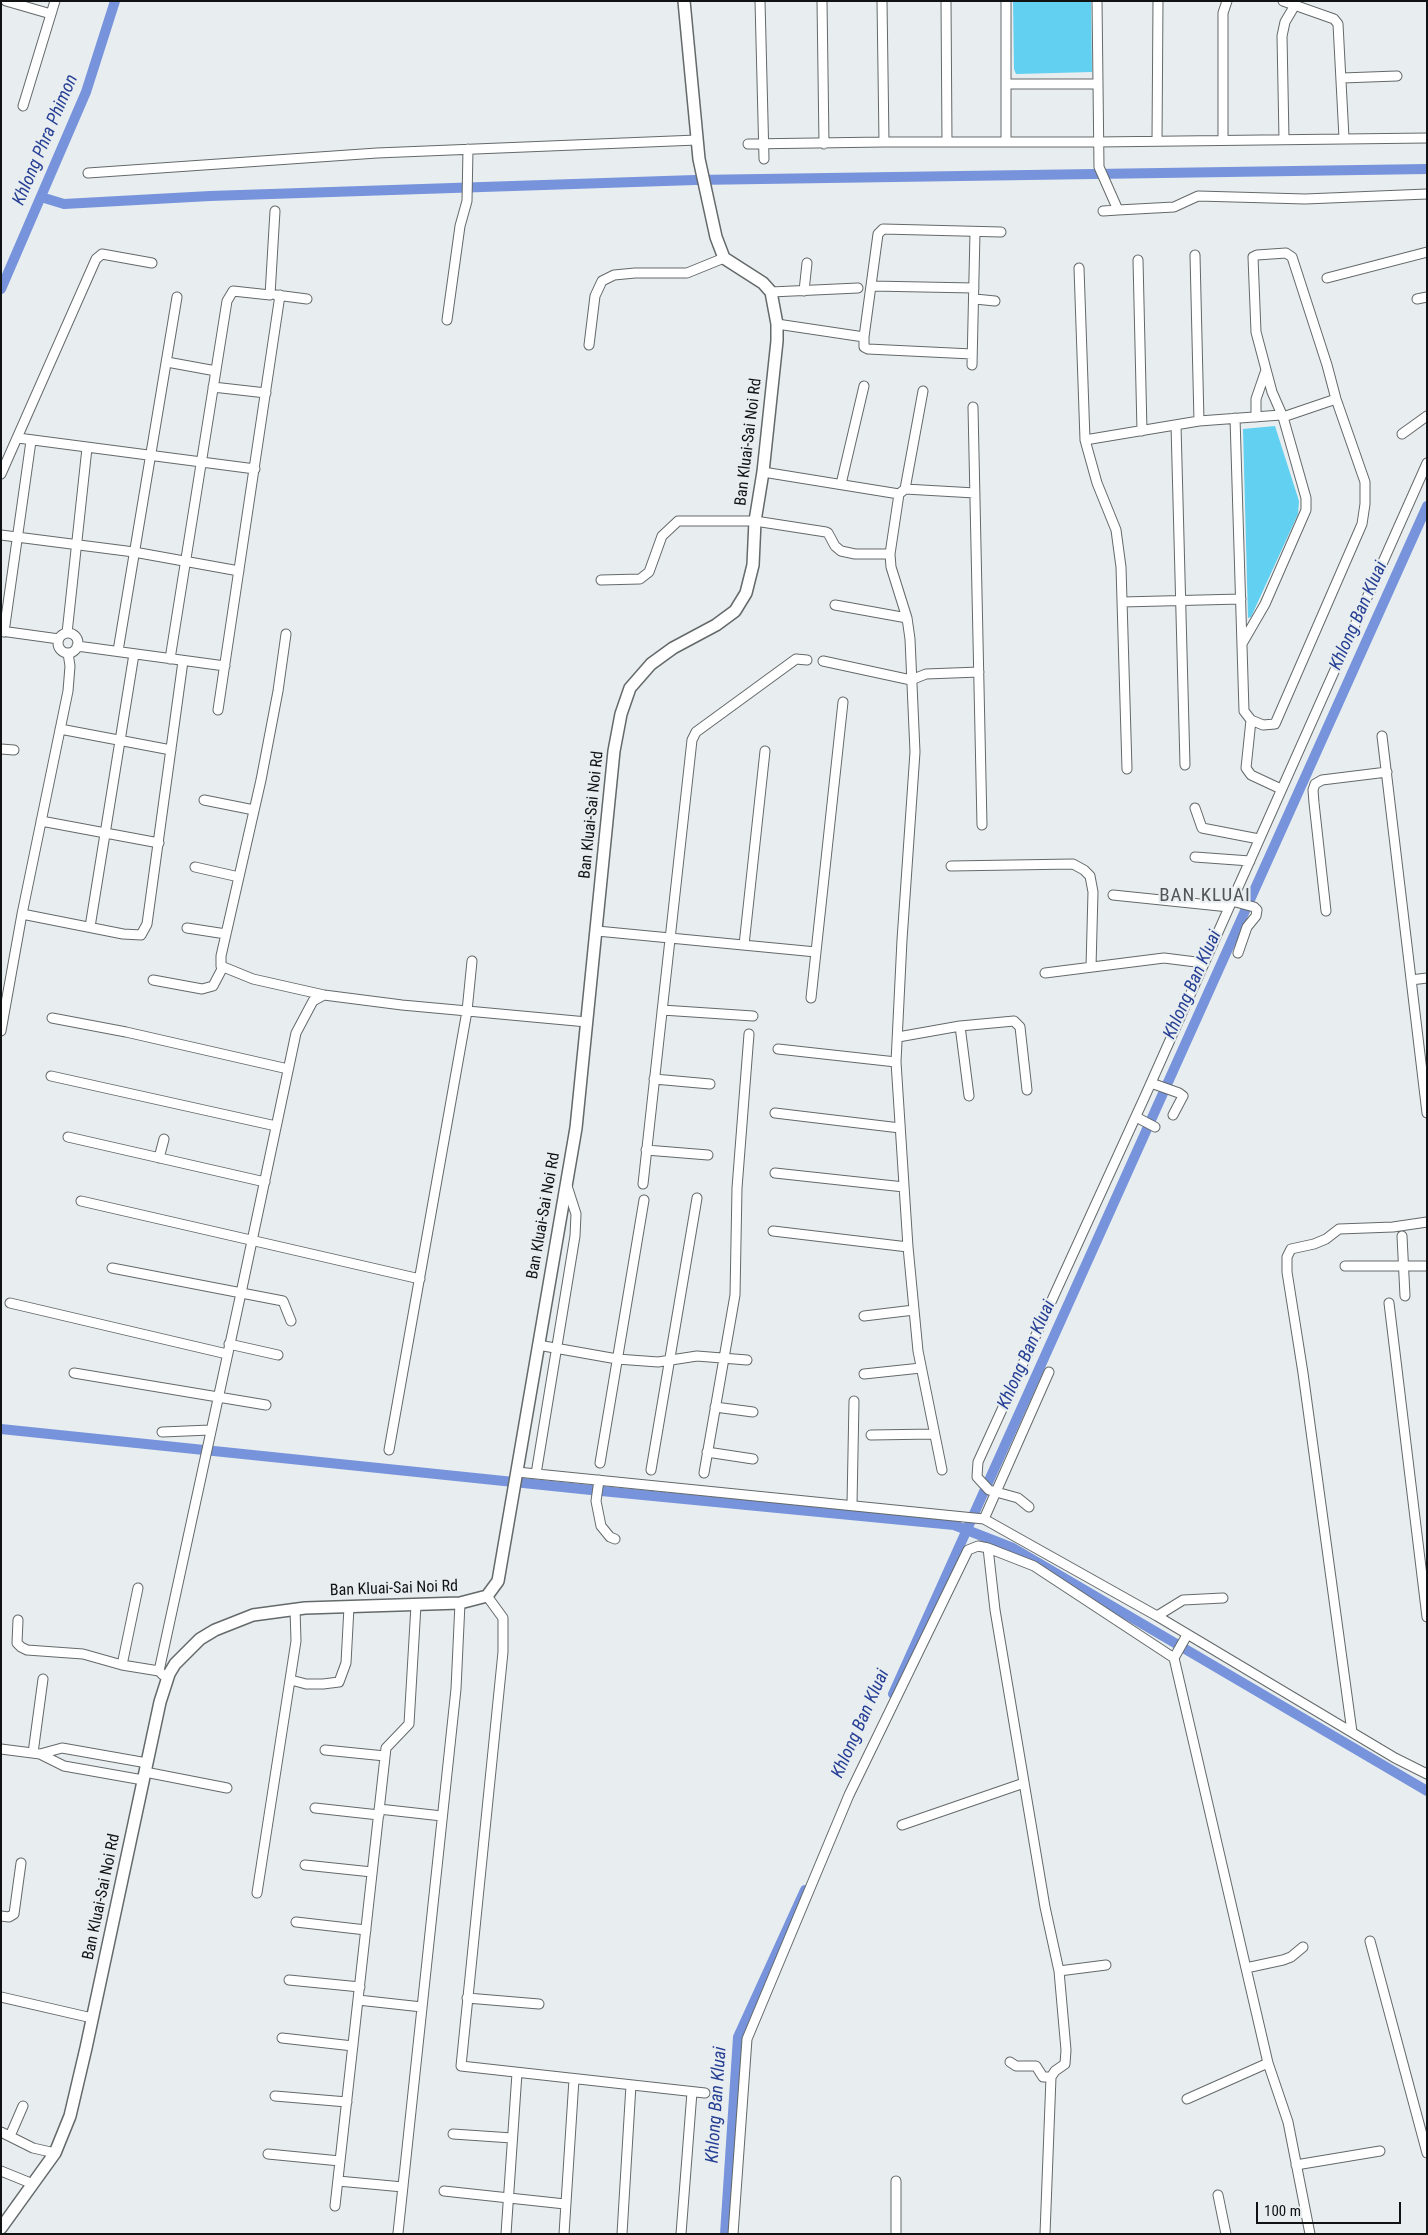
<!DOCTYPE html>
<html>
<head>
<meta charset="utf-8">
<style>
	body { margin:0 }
	#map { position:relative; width:1428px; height:2235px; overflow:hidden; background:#e8edef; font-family:"Roboto Condensed",sans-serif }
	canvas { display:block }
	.frame { position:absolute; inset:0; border:2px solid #101213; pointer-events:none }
	.scale { position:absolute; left:1256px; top:2202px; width:145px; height:22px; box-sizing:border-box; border:2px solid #101213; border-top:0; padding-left:6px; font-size:15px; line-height:18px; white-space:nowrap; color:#101213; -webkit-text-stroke:4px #e8edef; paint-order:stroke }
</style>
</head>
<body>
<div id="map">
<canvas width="1428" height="2235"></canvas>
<div class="frame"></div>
<div class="scale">100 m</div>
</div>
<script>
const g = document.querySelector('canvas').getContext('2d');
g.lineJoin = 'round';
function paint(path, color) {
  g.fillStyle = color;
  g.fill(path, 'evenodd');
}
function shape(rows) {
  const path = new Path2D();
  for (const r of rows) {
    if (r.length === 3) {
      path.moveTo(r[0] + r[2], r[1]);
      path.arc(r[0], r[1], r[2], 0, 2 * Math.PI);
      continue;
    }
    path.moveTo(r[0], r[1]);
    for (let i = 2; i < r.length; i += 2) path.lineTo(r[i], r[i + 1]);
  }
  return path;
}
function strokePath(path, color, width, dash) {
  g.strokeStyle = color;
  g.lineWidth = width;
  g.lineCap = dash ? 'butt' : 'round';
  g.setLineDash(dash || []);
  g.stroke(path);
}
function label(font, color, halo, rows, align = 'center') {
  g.font = font + ' "Roboto Condensed",sans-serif';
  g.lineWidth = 4.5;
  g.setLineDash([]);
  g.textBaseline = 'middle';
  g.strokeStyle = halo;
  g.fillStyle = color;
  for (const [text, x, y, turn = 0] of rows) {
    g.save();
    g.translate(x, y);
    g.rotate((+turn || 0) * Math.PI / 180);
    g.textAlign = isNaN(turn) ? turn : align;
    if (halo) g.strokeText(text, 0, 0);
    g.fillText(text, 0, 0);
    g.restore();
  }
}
paint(shape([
	[1013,1,1091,1,1092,72,1016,74,1014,69],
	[1275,426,1299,501,1298,514,1251,617,1248,618,1243,429]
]), '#62d0f0');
strokePath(shape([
	[41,197,64,204,210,196,695,180,1427,169],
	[1,289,86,92,115,1],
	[1,1429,591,1490,954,1525,1013,1548,1427,1791],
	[893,1694,1427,506],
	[725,2234,738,2037,805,1890]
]), '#7693dc', 10);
const minor = shape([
	[6,1,51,14],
	[760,1,764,159],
	[822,1,824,144],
	[882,1,884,142],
	[946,1,947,142],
	[1006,1,1006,142],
	[1097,1,1099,167,1118,210,1174,207,1198,196,1305,199,1427,194],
	[1283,1,1334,19,1338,24,1344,138],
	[1342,78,1397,76],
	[1007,84,1098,84],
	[23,106,55,1],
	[1284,139,1282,36,1285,22,1295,5],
	[1157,140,1158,1],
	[1223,140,1223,13,1227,1],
	[748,144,884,142,1097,142,1427,138],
	[88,173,377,153,697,140],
	[1103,211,1118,210],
	[1195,255,1199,421],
	[1138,260,1142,431],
	[1079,268,1085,440,1097,483,1116,530,1121,567,1127,769],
	[1327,278,1427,252],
	[871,286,974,288],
	[804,291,807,263],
	[771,292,858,288],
	[276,295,307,299],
	[975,299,995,301],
	[1417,299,1427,297],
	[447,320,460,226,467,201,468,149],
	[777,324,864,337],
	[589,345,595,296,602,281,614,275,635,273,687,273,724,258],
	[972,354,868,349,864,347,864,337,878,234,883,229,1001,232],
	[167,362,216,371],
	[972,365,975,232],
	[213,387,266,393],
	[973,407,982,825],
	[1256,417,1256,399,1266,370],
	[1283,417,1336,399],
	[1235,418,1244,711,1251,720,1246,768,1251,775,1281,789],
	[1176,425,1185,765],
	[1402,434,1427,416],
	[18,438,255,469],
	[1085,440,1199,421,1281,415],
	[763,472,899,494,905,489,975,493],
	[1,474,96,259,102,254,152,263],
	[841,484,864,386],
	[905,489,923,391],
	[899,494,890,554,891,567,907,618,910,639,915,752,902,940,896,1062,908,1247,918,1351,942,1470],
	[1,535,134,552,239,571],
	[601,580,640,579,649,572,662,536,678,521,755,521,826,532,828,533,835,546,841,551,855,554,890,554],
	[1122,602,1241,599],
	[835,605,907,618],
	[1,631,59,639],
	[4,632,31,441],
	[67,633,87,448],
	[68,643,10],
	[286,634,278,691,261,780,221,956,221,966,253,979,324,995,402,1005,587,1022],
	[1243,642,1265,604,1306,510,1306,498,1283,417,1272,392,1256,332,1253,257,1257,255,1286,253,1292,257,1327,365,1336,399,1365,482,1365,504,1362,524,1275,724,1263,725,1251,720],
	[77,646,225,666],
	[118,651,177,297],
	[170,659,227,301,233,291,270,295,275,211],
	[823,661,911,680,926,674,979,672],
	[218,710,280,295],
	[60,729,171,750],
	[1382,736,1427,1113],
	[1,749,14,750],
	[204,800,254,810],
	[1195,808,1202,828,1259,839],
	[41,821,159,843],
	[1195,857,1250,861],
	[951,866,1073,864,1084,870,1090,876,1093,892,1091,967],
	[195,867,239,877],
	[1113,895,1229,907],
	[1232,901,1254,907,1257,910,1256,916,1247,927,1238,953],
	[1326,911,1314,803,1313,790,1315,784,1322,780,1387,772],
	[22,914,123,934,141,935,147,924,183,661],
	[90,927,134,654],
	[187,928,226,934],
	[597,931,816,952],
	[744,945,765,751],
	[1045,973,1164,958,1204,963],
	[153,980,202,989,213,986,223,967],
	[1411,980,1427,978],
	[811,998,843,702],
	[662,1010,753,1016],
	[52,1018,126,1032,288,1069],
	[960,1026,969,1096],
	[1,1031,22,914,68,691,70,666,68,653],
	[898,1037,960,1026,1014,1021,1020,1027,1027,1090],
	[778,1049,896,1062],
	[51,1076,276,1126],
	[654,1079,710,1084],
	[1151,1083,1179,1093,1183,1096,1173,1115],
	[775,1113,900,1128],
	[1136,1117,1155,1127],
	[68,1137,265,1182],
	[646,1150,708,1155],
	[159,1158,164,1139],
	[775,1173,904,1187],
	[643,1184,692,740,696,732,796,659,807,660],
	[81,1201,420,1279],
	[773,1231,908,1247],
	[1402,1236,1405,1296],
	[1345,1266,1427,1266],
	[112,1268,283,1301,291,1321],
	[10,1303,227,1354],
	[1389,1303,1427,1617],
	[864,1316,914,1310],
	[229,1344,278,1355],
	[538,1345,617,1359,658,1362,697,1356,747,1360],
	[74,1373,266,1405],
	[864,1374,921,1368],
	[715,1407,753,1412],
	[162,1432,210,1430],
	[871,1435,934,1434],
	[389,1450,467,1011,472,961],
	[707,1452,753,1459],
	[600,1463,644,1200],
	[651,1470,697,1198],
	[517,1472,984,1519,1157,1616,1395,1758,1427,1774],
	[704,1473,735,1295,737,1188,749,1034],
	[536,1474,575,1236,576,1214,567,1186],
	[599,1480,596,1501,601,1526,610,1537,615,1539],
	[852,1504,854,1401],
	[1029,1507,1018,1498,989,1490,977,1477,978,1462,1146,1094,1427,463],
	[984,1519,1049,1372],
	[988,1548,995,1610,1045,1907,1059,1971,1066,2050,1065,2064,1055,2071,1051,2077,1045,2234],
	[487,1596,503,1618,503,1652,461,2066,705,2093],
	[1157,1616,1183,1600,1223,1598],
	[18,1620,17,1643,21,1647,27,1650,83,1654,122,1665,159,1671,163,1675],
	[1187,1635,1174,1658,1268,2063,1288,2122,1310,2234],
	[122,1665,138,1588],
	[159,1671,241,1293,296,1033,313,1001,324,995],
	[291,1680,306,1684,323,1684,339,1682,346,1663,349,1607],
	[1352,1732,1303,1373,1287,1272,1287,1257,1291,1249,1314,1244,1326,1239,1339,1229,1393,1227,1427,1222],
	[1,1749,40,1754,64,1766,143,1780],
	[325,1750,385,1756],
	[33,1753,43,1679],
	[40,1754,62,1748,147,1763],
	[145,1772,227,1788],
	[315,1808,379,1815],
	[379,1809,442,1816],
	[902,1825,1024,1783],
	[305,1865,372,1872],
	[257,1893,296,1641,295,1609],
	[1,1916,9,1917,14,1914,21,1863],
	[296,1922,366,1930],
	[1370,1941,1427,2153],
	[1246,1968,1283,1960,1291,1957,1303,1947],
	[1059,1971,1106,1965],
	[289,1980,360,1987],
	[1,1997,92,2018],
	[467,1998,539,2004],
	[358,2000,422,2007],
	[282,2038,353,2046],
	[1010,2062,1016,2066,1036,2066,1043,2077,1051,2077],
	[275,2096,347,2102],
	[1187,2099,1268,2063],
	[1,2132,33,2148,55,2153],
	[453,2134,512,2138],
	[10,2136,23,2106],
	[268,2154,340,2161],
	[1296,2165,1380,2151],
	[1,2171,33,2184],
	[338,2181,403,2187],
	[444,2191,565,2204],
	[1218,2195,1226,2234],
	[335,2206,386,1748,409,1724,416,1605],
	[398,2233,456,1689,460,1603],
	[506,2234,517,2073],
	[564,2234,574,2079],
	[622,2234,631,2085],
	[681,2234,692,2092],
	[733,2234,747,2039,849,1795,968,1550,978,1546,988,1548,1034,1566,1174,1658],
	[896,2234,896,2181]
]);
const tertiary = shape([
	[1,2228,55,2153,70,2116,86,2048,160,1702,169,1674,175,1664,200,1639,215,1630,253,1615,305,1608,460,1603,487,1596,498,1581,576,1128,614,751,621,714,630,688,651,664,673,648,716,625,735,611,746,593,753,565,755,521,763,472,777,341,777,324,771,292,763,283,724,258,716,237,699,159,684,1]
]);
strokePath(minor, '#64696a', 11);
strokePath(tertiary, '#64696a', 14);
strokePath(minor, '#fff', 9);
strokePath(tertiary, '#fff', 11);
label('16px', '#101213', '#e8edef', [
	["Ban Kluai-Sai Noi Rd",749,442,-83],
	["Ban Kluai-Sai Noi Rd",592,815,-84],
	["Ban Kluai-Sai Noi Rd",544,1216,-80],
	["Ban Kluai-Sai Noi Rd",394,1589,-2],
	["Ban Kluai-Sai Noi Rd",102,1897,-78]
]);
label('italic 18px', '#263f95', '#e8edef', [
	["Khlong Phra Phimon",46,140,-67],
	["Khlong Ban Kluai",1359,616,-66],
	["Khlong Ban Kluai",1193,985,-66],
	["Khlong Ban Kluai",1027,1355,-66],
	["Khlong Ban Kluai",861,1724,-66],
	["Khlong Ban Kluai",717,2105,-86]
]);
g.letterSpacing = '1px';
label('19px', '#515556', '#e8edef', [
	["BAN KLUAI",1205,896]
]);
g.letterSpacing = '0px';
</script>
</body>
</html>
